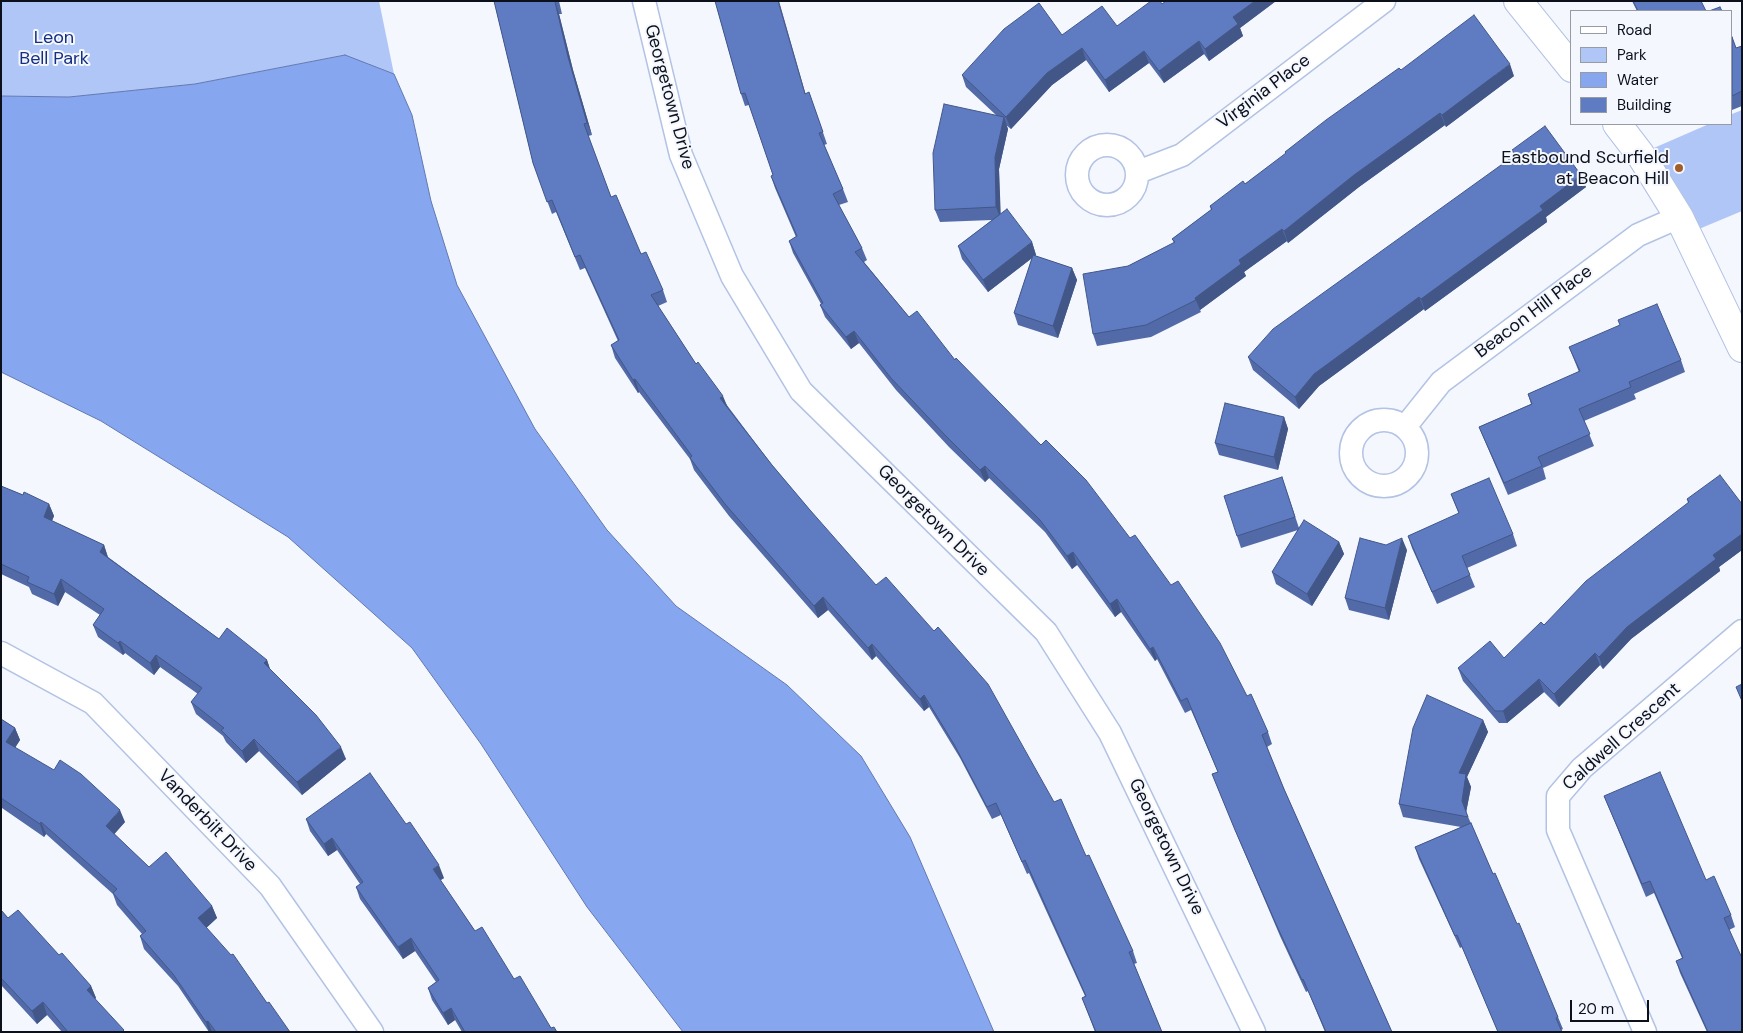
<!DOCTYPE html>
<html>
<head>
<meta charset="utf-8">
<style>
	body { margin:0 }
	#map { position:relative; width:1743px; height:1033px; overflow:hidden; background:#f4f7fe; font-family:"DM Sans",sans-serif }
	canvas { display:block }
	.frame { position:absolute; inset:0; border:2px solid #0b101b; pointer-events:none }
	.legend { position:absolute; left:1570px; top:10px; width:162px; height:115px; box-sizing:border-box; background:#f4f7fe; border:1px solid #979ba3; margin:0; padding:6px 9px; list-style:none; font-size:15px; color:#0b101b }
	.legend li { display:flex; align-items:center; gap:10px; height:25px }
	.legend b { width:25px; border:1px solid #979ba3 }
	.scale { position:absolute; left:1570px; top:1000px; width:79px; height:22px; box-sizing:border-box; border:2px solid #0b101b; border-top:0; padding-left:6px; font-size:15px; line-height:18px; white-space:nowrap; color:#0b101b; -webkit-text-stroke:4px #f4f7fe; paint-order:stroke }
</style>
</head>
<body>
<div id="map">
<canvas width="1743" height="1033"></canvas>
<div class="frame"></div>
<ul class="legend">
<li><b style="height:6px;background:#fff"></b>Road</li>
<li><b style="height:14px;background:#b0c6f7"></b>Park</li>
<li><b style="height:14px;background:#87a6f0"></b>Water</li>
<li><b style="height:14px;background:#5f7cc3"></b>Building</li>
</ul>
<div class="scale">20 m</div>
</div>
<script>
const g = document.querySelector('canvas').getContext('2d');
g.lineJoin = 'round';
function paint(path, color) {
  g.fillStyle = color;
  g.fill(path, 'evenodd');
}
function shape(rows) {
  const path = new Path2D();
  for (const r of rows) {
    if (r.length === 3) {
      path.moveTo(r[0] + r[2], r[1]);
      path.arc(r[0], r[1], r[2], 0, 2 * Math.PI);
      continue;
    }
    path.moveTo(r[0], r[1]);
    for (let i = 2; i < r.length; i += 2) path.lineTo(r[i], r[i + 1]);
  }
  return path;
}
function strokePath(path, color, width, dash) {
  g.strokeStyle = color;
  g.lineWidth = width;
  g.lineCap = dash ? 'butt' : 'round';
  g.setLineDash(dash || []);
  g.stroke(path);
}
function label(font, color, halo, rows, align = 'center') {
  g.font = font + ' "DM Sans",sans-serif';
  g.lineWidth = 4;
  g.setLineDash([]);
  g.textBaseline = 'middle';
  g.strokeStyle = halo;
  g.fillStyle = color;
  for (const [text, x, y, turn = 0] of rows) {
    g.save();
    g.translate(x, y);
    g.rotate((+turn || 0) * Math.PI / 180);
    g.textAlign = isNaN(turn) ? turn : align;
    if (halo) g.strokeText(text, 0, 0);
    g.fillText(text, 0, 0);
    g.restore();
  }
}
paint(shape([
	[1,1,379,1,394,74,344,55,195,84,69,97,1,96],
	[1742,110,1742,211,1687,234,1640,154,1709,124,1732,124,1732,114]
]), '#b0c6f7');
const water = shape([
	[345,55,394,74,412,115,431,201,457,285,535,429,607,530,676,606,787,685,861,756,910,837,994,1032,683,1032,587,907,481,744,412,648,288,537,101,421,1,372,1,96,69,97,195,84,345,55]
]);
paint(water, '#87a6f0');
strokePath(water, '#6279b0', 1);
const street = shape([
	[644,1,681,155,732,276,801,391,1046,632,1110,733,1254,1032],
	[1107,175,30],
	[1138,172,1182,155,1384,1],
	[1384,453,33],
	[1405,427,1441,382,1638,235,1679,217],
	[1,653,93,703,270,886,372,1032],
	[1645,1032,1558,830,1558,796,1582,768,1742,631]
]);
const secondary = shape([
	[1518,1,1572,68],
	[1617,124,1640,154,1679,217,1742,348]
]);
strokePath(street, '#b3c3e4', 25);
strokePath(secondary, '#b3c3e4', 30);
strokePath(street, '#fff', 22);
strokePath(secondary, '#fff', 28);
paint(shape([
	[494,1,559,1,562,14,559,14,573,70,592,135,588,136,611,197,641,254,663,290,667,302,658,306,696,364,772,465,1054,802,1086,856,1133,951,1137,963,1134,964,1162,1032,1095,1032,1082,998,1085,996,1029,873,1027,874,1001,815,992,819,960,758,929,707,924,711,876,656,872,660,828,610,818,618,729,516,694,470,690,459,639,392,638,393,615,358,611,345,618,341,585,268,580,270,556,212,552,214,533,163],
	[715,1,806,94,809,92,827,144,824,145,843,189,848,202,839,205,862,248,867,260,864,262,909,317,955,360,1247,696,1268,732,1272,744,1267,747,1284,789,1392,1032,1325,1032,1308,991,1306,992,1280,936,1240,842,1212,774,1218,772,1191,710,1185,713,1157,659,1155,661,1121,612,1115,617,1077,565,1072,569,1045,532,989,478,985,482,949,447,896,390,859,343,851,349,825,317,820,305,821,304,793,253,789,241,796,237,775,188,771,176,773,175,749,105,745,106,741,94],
	[1166,1,1276,1,1240,28,1243,36,1209,61,1204,54,1164,83,1149,63,1109,92,1086,60,1052,85,1011,129,1006,125,1008,129,999,169,1000,214,1032,242,1036,255,1035,256,1072,268,1077,280,1058,338,1018,325,1014,313,1032,258,988,292,962,259,958,246,992,220,940,222,935,210,996,115,966,87,962,75,1062,35,1117,26,1162,4],
	[1632,1,1701,1,1706,11,1637,11],
	[1732,37,1736,48,1742,46,1742,106,1732,110],
	[1401,70,1514,76,1446,127,1445,125,1359,187,1288,243,1287,241,1244,272,1246,276,1200,310,1201,312,1151,337,1097,346,1093,334,1128,266,1174,243,1172,239,1211,210,1210,206,1245,184,1286,154,1285,152],
	[1512,150,1586,187,1546,217,1547,222,1425,311,1424,309,1319,386,1299,409,1253,370,1248,357,1514,156],
	[1569,347,1681,360,1685,372,1634,394,1636,399,1584,421,1594,446,1543,468,1546,479,1508,495,1484,439,1479,427,1531,404,1528,394,1579,372],
	[1284,417,1288,429,1278,470,1219,455,1215,443],
	[1282,477,1299,528,1339,542,1344,554,1312,606,1276,584,1272,572,1298,530,1241,548,1237,536],
	[1,486,23,495,49,504,54,516,52,521,104,545,108,557,219,639,267,660,270,669,346,759,302,795,259,751,246,763,226,742,223,736,196,714,191,702,198,694,160,667,154,675,125,653,123,655,98,637,93,625,100,615,65,592,58,606,32,594,29,587,1,574],
	[1451,494,1513,534,1517,546,1467,568,1475,587,1437,604,1412,548,1408,536,1459,514],
	[1687,499,1742,504,1742,550,1719,567,1720,571,1631,639,1603,669,1600,665,1559,707,1544,692,1507,723,1499,723,1463,681,1458,668,1504,658,1544,625,1688,503],
	[1407,550,1389,620,1349,610,1345,598],
	[1,719,15,728,20,740,15,748,125,822,114,834,149,867,212,906,217,918,206,928,267,1003,290,1032,209,1032,178,986,144,949,140,936,142,934,117,905,113,894,46,834,44,837,2,808,1,809],
	[1483,720,1488,732,1467,777,1471,787,1466,812,1493,874,1558,1017,1563,1029,1561,1030,1562,1032,1498,1032,1462,947,1460,948,1419,859,1415,847,1461,827,1403,817,1399,804],
	[1604,796,1706,880,1731,915,1735,927,1729,930,1742,1032,1707,1032,1680,973,1676,961,1682,958,1654,893,1646,897,1609,808],
	[306,819,444,878,440,880,475,931,514,979,551,1028,557,1032,462,1032,455,1020,448,1025,432,1000,428,988,436,982,415,951,403,959,360,899,356,887,360,884,337,850,328,856,310,831],
	[1,910,8,918,59,955,91,986,96,998,95,999,124,1032,62,1032,47,1015,37,1024,1,985]
]), '#526ba8');
paint(shape([
	[778,1,779,1,809,106,805,94],
	[1255,1,1276,1,1240,28,1243,36,1209,61,1205,49,1233,17],
	[555,2,559,14,573,70,592,135,587,123,568,57],
	[1199,41,1204,54,1164,83,1159,71],
	[1082,48,1086,60,1052,85,1011,129,1006,117,1047,73],
	[1144,51,1149,63,1109,92,1105,80],
	[1510,64,1514,76,1446,127,1442,115],
	[1440,113,1445,125,1359,187,1288,243,1284,231,1354,175],
	[1004,117,1008,129,999,169,1001,220,996,207,995,157],
	[1581,175,1586,187,1546,217,1547,222,1425,311,1421,299,1540,206],
	[1282,229,1287,241,1244,272,1246,276,1200,310,1195,298,1239,260],
	[1032,242,1036,255,988,292,983,280],
	[1072,268,1077,280,1058,338,1053,326],
	[1419,297,1424,309,1319,386,1299,409,1295,397,1314,374],
	[854,331,859,343,851,349,846,337],
	[635,379,639,392,638,393,633,380],
	[723,396,728,408,720,398],
	[1284,417,1288,429,1278,470,1274,457],
	[985,466,989,478,985,482,980,470],
	[49,504,54,516,48,529,44,517],
	[1742,534,1742,550,1719,567,1720,571,1631,639,1603,669,1599,657,1627,627,1713,555],
	[1402,538,1407,550,1389,620,1385,608],
	[1339,542,1344,554,1312,606,1307,594],
	[104,545,108,558,100,552],
	[1073,552,1077,565,1072,569,1067,556],
	[61,579,65,592,58,606,54,594],
	[823,597,828,610,818,618,814,606],
	[1117,599,1121,612,1115,617,1110,604],
	[120,641,125,653,123,655,118,643],
	[872,644,876,656,872,660,868,648],
	[1153,647,1157,659,1155,661,1150,649],
	[1595,653,1600,665,1559,707,1554,694],
	[156,655,160,667,154,675,150,663],
	[267,660,271,672,264,663],
	[1539,679,1544,692,1507,723,1503,711],
	[924,695,929,707,924,711,920,699],
	[1483,720,1488,732,1467,777,1471,787,1466,813,1462,801,1459,773],
	[15,728,20,740,10,755,6,742],
	[254,739,259,751,246,763,242,751],
	[341,747,346,759,302,795,297,782],
	[120,810,125,822,110,839,106,826],
	[41,822,46,834,44,837,40,824],
	[332,838,337,850,328,856,324,844],
	[439,865,444,878,438,882,433,869],
	[212,906,217,918,203,931,198,918],
	[411,938,415,951,403,959,398,947],
	[91,986,96,998,91,1002,87,990],
	[43,1002,47,1015,37,1024,32,1011],
	[451,1008,455,1020,448,1025,443,1013],
	[208,1021,212,1032,209,1032,206,1022]
]), '#425788');
const building = shape([
	[494,1,558,1,555,2,568,57,587,123,584,124,611,197,616,195,641,254,646,252,663,290,651,295,696,364,698,362,723,396,720,398,772,465,810,510,876,585,886,577,934,631,938,627,988,684,1054,802,1061,799,1086,856,1089,855,1133,951,1129,952,1162,1032,1096,1032,1082,998,1086,996,1025,860,1022,862,996,803,987,807,955,746,924,695,920,699,872,644,868,648,823,597,814,606,725,504,690,458,692,456,635,379,633,380,611,345,619,340,580,255,575,257,552,200,547,202,533,163,494,1],
	[715,1,778,1,805,94,809,92,823,132,819,133,843,189,833,194,862,248,855,252,909,317,917,311,955,360,956,358,1041,445,1046,440,1086,480,1130,538,1135,535,1171,585,1178,581,1220,643,1247,696,1251,694,1268,732,1262,735,1284,789,1392,1032,1326,1032,1303,979,1302,980,1276,924,1235,830,1212,774,1218,772,1187,698,1181,701,1153,647,1150,649,1117,599,1110,604,1073,552,1067,556,1040,520,985,466,980,470,944,434,891,378,854,331,846,337,820,305,823,303,789,241,797,236,771,176,773,175,745,93,741,94,715,1],
	[1151,1,1160,1,1162,4,1166,1,1255,1,1233,17,1238,24,1205,49,1199,41,1159,71,1144,51,1105,80,1082,48,1047,73,1006,117,962,75,1004,29,1039,3,1062,35,1102,6,1117,26,1151,1],
	[1633,1,1701,1,1706,11,1638,11,1633,1],
	[1720,7,1722,11,1709,11,1720,7],
	[1474,15,1510,64,1442,115,1440,113,1354,175,1284,231,1282,229,1239,260,1241,264,1195,298,1196,300,1146,325,1093,334,1083,274,1128,266,1175,242,1172,239,1212,209,1210,206,1243,181,1245,184,1286,153,1285,152,1326,120,1399,68,1401,70,1474,15],
	[1732,37,1736,48,1742,46,1742,91,1732,96,1732,37],
	[944,104,1004,117,995,157,996,207,935,210,933,153,944,104],
	[1545,126,1581,175,1540,206,1543,210,1421,299,1419,297,1314,374,1295,397,1248,357,1273,329,1515,155,1512,150,1545,126],
	[1007,209,1032,242,983,280,958,246,1007,209],
	[1033,255,1072,268,1053,326,1014,313,1033,255],
	[1657,304,1681,360,1629,382,1631,387,1579,409,1590,434,1538,457,1542,466,1504,483,1479,427,1532,404,1528,394,1580,371,1569,347,1620,325,1618,320,1657,304],
	[1225,403,1284,417,1274,457,1215,443,1225,403],
	[1720,475,1742,504,1742,534,1713,555,1716,559,1627,627,1599,657,1595,653,1554,694,1539,679,1503,711,1495,711,1458,668,1490,641,1504,658,1541,622,1544,625,1586,581,1689,502,1687,499,1720,475],
	[1282,477,1295,517,1237,536,1224,496,1282,477],
	[1489,478,1513,534,1462,556,1470,575,1432,592,1408,536,1459,513,1451,494,1489,478],
	[1,486,23,495,24,492,49,504,44,517,104,545,100,552,219,639,227,628,267,660,264,663,316,715,341,747,297,782,254,739,242,751,221,730,224,728,191,702,202,688,156,655,150,663,120,641,118,643,93,625,104,609,61,579,54,594,27,582,29,577,1,564,1,486],
	[1304,520,1339,542,1307,594,1272,572,1304,520],
	[1360,538,1386,545,1402,538,1385,608,1345,598,1360,538],
	[1742,684,1742,701,1736,687,1742,684],
	[1427,695,1483,720,1459,773,1466,774,1462,801,1468,817,1399,804,1413,728,1427,695],
	[1,719,15,728,6,742,54,770,60,760,81,774,120,810,106,826,149,867,166,852,212,906,198,918,231,955,233,954,267,1003,269,1002,290,1032,216,1032,208,1021,206,1022,173,974,140,936,146,931,113,893,117,889,41,822,40,824,1,798,1,719],
	[1660,772,1706,880,1714,876,1731,915,1724,918,1742,958,1742,1032,1708,1032,1676,961,1683,958,1650,881,1642,884,1604,796,1660,772],
	[370,773,406,824,410,822,439,865,433,869,475,931,482,927,514,979,520,976,551,1028,554,1027,557,1032,465,1032,451,1008,443,1013,428,988,439,980,411,938,398,947,356,887,363,882,332,838,324,844,306,819,370,773],
	[1471,823,1493,874,1495,873,1517,924,1519,923,1558,1017,1556,1018,1562,1032,1498,1032,1457,935,1455,936,1415,847,1471,823],
	[1,910,8,918,18,910,59,955,62,953,91,986,87,990,124,1030,122,1032,68,1032,43,1002,32,1011,1,978,1,910]
]);
paint(building, '#5f7cc3');
strokePath(building, '#425788', 1);
for (const [x, y, r, color] of [
	[1679,168,5,"#a05e2b"]
]) {
  const dot = new Path2D();
  dot.arc(x, y, r, 0, 2 * Math.PI);
  g.fillStyle = color;
  g.fill(dot);
  strokePath(dot, '#f4f7fe', 2);
}
label('18px', '#152e82', '#f4f7fe', [
	["Leon",54,38],
	["Bell Park",54,59]
]);
label('18px', '#0b101b', '#f4f7fe', [
	["Virginia Place",1264,92,-37],
	["Georgetown Drive",669,97,75],
	["Beacon Hill Place",1534,312,-37],
	["Georgetown Drive",933,521,45],
	["Caldwell Crescent",1622,737,-42],
	["Vanderbilt Drive",207,821,46],
	["Georgetown Drive",1166,847,64]
]);
label('18px', '#0b101b', '#f4f7fe', [
	["Eastbound Scurfield",1669,158],
	["at Beacon Hill",1669,179]
], 'right');
</script>
</body>
</html>
